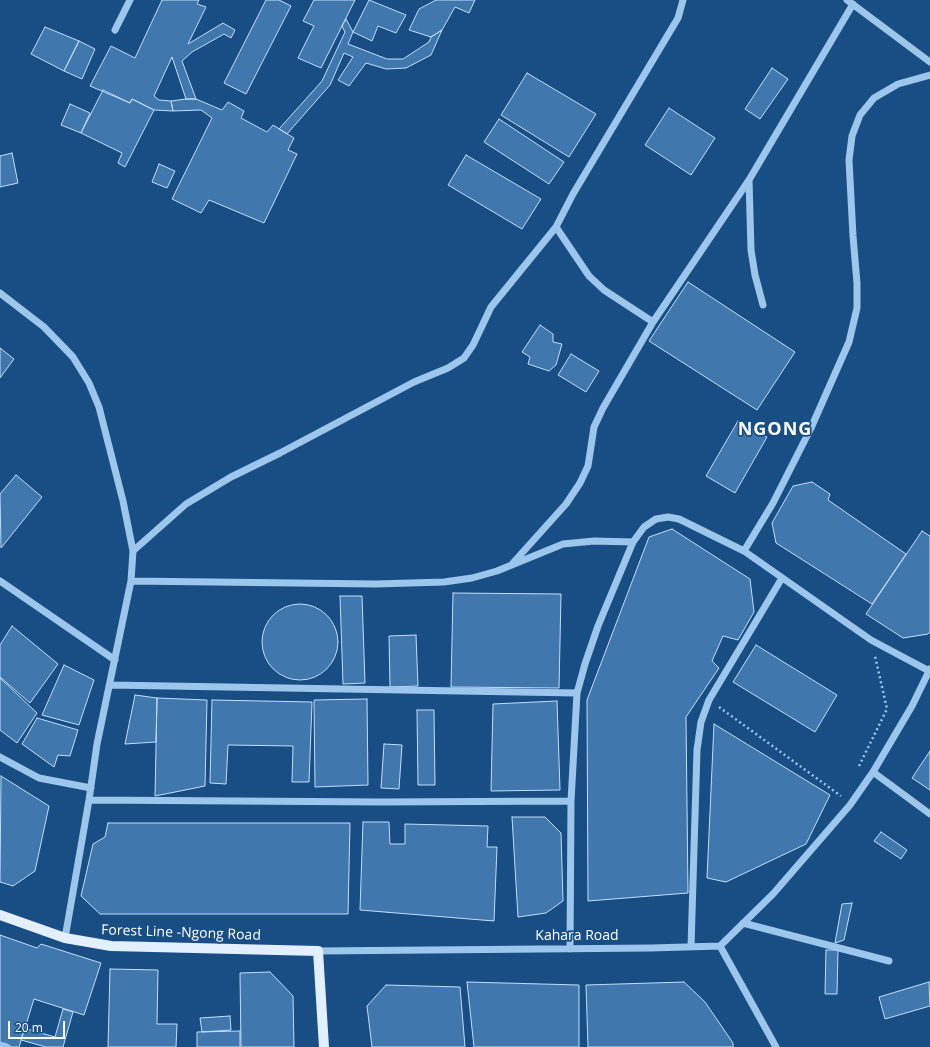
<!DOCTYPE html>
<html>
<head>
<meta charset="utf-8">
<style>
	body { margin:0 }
	#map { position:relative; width:930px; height:1047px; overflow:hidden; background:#184e84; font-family:"Open Sans",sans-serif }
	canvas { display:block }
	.scale { position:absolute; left:8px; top:1021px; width:57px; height:18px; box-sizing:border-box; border:2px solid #fff; border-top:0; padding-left:5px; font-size:12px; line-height:14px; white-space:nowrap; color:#fff; -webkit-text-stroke:3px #184e84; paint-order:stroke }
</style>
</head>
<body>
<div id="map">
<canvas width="930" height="1047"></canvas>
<div class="scale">20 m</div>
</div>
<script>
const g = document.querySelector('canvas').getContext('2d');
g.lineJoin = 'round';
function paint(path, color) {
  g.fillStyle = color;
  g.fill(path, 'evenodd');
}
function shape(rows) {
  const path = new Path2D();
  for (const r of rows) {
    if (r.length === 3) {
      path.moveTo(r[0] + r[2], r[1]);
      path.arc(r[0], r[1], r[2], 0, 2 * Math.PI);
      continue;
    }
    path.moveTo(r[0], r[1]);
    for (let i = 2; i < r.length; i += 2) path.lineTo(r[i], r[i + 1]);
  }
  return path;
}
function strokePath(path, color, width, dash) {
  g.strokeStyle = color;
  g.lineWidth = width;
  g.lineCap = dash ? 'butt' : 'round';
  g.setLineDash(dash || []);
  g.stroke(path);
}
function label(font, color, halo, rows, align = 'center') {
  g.font = font + ' "Open Sans",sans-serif';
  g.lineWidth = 3.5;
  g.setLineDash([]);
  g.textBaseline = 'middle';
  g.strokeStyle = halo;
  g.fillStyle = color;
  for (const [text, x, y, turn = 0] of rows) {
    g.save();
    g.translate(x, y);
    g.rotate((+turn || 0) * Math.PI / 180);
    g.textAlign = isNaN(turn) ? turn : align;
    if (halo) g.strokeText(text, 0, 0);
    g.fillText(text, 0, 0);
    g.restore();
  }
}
const building = shape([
	[162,0,199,0,197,4,206,7,188,44,223,23,235,30,231,38,224,34,192,52,182,61,196,99,186,99,172,57,154,96,159,100,171,101,173,111,154,110,132,99,130,103,90,86,111,46,135,58,162,0],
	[266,0,279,0,291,6,246,94,224,83,266,0],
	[314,0,355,0,321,68,298,58,314,26,303,21,314,0],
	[369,0,406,15,396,33,378,26,372,41,353,32,369,0],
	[436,0,475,0,469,13,455,7,442,30,431,37,409,30,419,9,436,0],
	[346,19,353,32,348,44,387,59,403,59,429,42,431,37,442,30,431,55,406,68,386,69,366,63,349,86,338,80,353,57,344,53,330,85,287,134,279,129,322,81,345,32,342,26,346,19],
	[45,27,79,41,64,71,31,54,45,27],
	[79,41,95,49,82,79,64,71,79,41],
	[772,68,788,79,760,119,745,109,772,68],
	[527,73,596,114,569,157,501,115,527,73],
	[103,90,130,103,132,99,154,110,125,167,118,163,122,153,81,133,103,90],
	[186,99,196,99,222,110,228,102,244,111,241,118,267,132,273,125,294,138,288,150,297,154,264,223,209,200,201,213,172,199,212,118,201,110,173,111,171,101,186,99],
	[70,104,90,113,81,133,61,125,70,104],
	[669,108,715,138,691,175,645,145,669,108],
	[499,119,564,162,549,184,484,142,499,119],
	[12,153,18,183,0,187,0,156,12,153],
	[466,155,541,199,522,229,448,185,466,155],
	[159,164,175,171,167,188,152,182,159,164],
	[688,282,795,352,757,410,649,341,688,282],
	[540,325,553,334,553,342,562,344,556,365,549,371,528,364,530,357,522,352,540,325],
	[0,348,14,359,0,378,0,348],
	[571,354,599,371,586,392,558,375,571,354],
	[738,421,767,437,735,493,706,476,738,421],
	[16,475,42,497,1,548,0,494,16,475],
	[812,482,830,494,828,500,906,554,872,604,776,543,772,523,793,486,812,482],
	[672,529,750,579,754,612,738,640,723,636,712,661,719,668,686,717,688,893,588,901,587,700,649,537,672,529],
	[922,531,930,536,930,632,928,634,903,638,866,614,922,531],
	[453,593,561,594,559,688,451,687,453,593],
	[340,596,362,596,365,683,343,684,340,596],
	[300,642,38],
	[12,626,58,664,30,703,0,677,0,645,12,626],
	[416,635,418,686,390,687,389,636,416,635],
	[756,645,837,695,815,732,733,682,756,645],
	[64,665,94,680,79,725,42,715,64,665],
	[0,678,37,713,17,743,0,730,0,678],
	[135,695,157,698,156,742,125,744,135,695],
	[157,698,207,700,205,786,155,796,157,698],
	[367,699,368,785,315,787,314,700,367,699],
	[212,700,312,702,309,782,292,782,293,746,228,745,226,784,210,783,212,700],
	[557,701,560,790,491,791,493,704,557,701],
	[417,710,434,710,435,785,418,785,417,710],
	[37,718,78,730,70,756,58,755,54,767,22,744,37,718],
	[714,724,830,795,806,844,726,882,707,878,714,724],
	[384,744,402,745,399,789,381,788,384,744],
	[930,751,930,790,912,778,930,751],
	[1,776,49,806,35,871,13,886,0,882,1,776],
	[512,817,545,817,561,833,563,901,546,913,518,917,512,817],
	[363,822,389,822,390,844,405,844,405,824,488,826,487,847,497,847,494,921,360,910,363,822],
	[108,823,350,823,348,914,100,914,81,896,93,844,105,837,108,823],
	[881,832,907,850,901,859,874,841,881,832],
	[852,903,844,940,835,943,842,904,852,903],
	[0,935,37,948,41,944,101,963,84,1015,34,999,19,1047,11,1047,0,1044,0,935],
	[826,950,838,950,837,994,825,994,826,950],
	[110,969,158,970,157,1024,177,1024,176,1047,108,1047,110,969],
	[270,972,293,996,294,1047,241,1047,240,973,270,972],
	[467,982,579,985,579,1047,474,1047,467,982],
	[684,982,705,1002,733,1043,733,1047,588,1047,586,985,684,982],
	[929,982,930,1006,885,1019,879,997,929,982],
	[386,985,460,987,465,1047,372,1047,367,1006,386,985],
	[63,1009,73,1012,63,1047,46,1047,21,1040,24,1028,55,1037,63,1009],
	[230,1016,231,1030,202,1032,200,1018,230,1016],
	[240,1031,240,1047,197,1047,197,1032,240,1031]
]);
paint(building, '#4078ae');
strokePath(building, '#c2def9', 1);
strokePath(shape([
	[719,707,841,796],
	[859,766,887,709,875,656]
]), '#9dc6ec', 2.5, [2, 3]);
strokePath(shape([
	[847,0,930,62],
	[115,30,130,0],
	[749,180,751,250,755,275,763,305],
	[0,293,44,327,73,357,89,383,99,407,123,501,133,551,131,581,97,744,89,800,65,938],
	[653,322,749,180,853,4],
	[133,551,186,504,231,477,280,453,414,382,448,368,464,358,473,345,491,307,556,227,573,194,678,18,683,0],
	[744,551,773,503,811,428,849,342,857,308,857,283,853,236,849,160,852,136,860,115,874,98,898,84,930,75],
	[513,563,566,504,580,483,588,466,594,427,603,408,653,322,604,290,589,276,556,227],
	[0,581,115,660],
	[131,581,376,584,444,582,472,578,497,571,563,544,594,541,633,542],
	[110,685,577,693],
	[0,757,39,778,91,788],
	[873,772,930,814],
	[89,800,383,802,571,801],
	[743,923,889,961],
	[720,946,773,894,850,805,873,772,912,706,930,669],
	[691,947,697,750,701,722,709,700,782,578],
	[570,949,571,801,577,693,585,664,598,626,633,542,644,527,656,519,668,517,679,519,744,551,871,640,929,671],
	[318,951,651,948,720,946,776,1047],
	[0,1045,7,1047]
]), '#9dc6ec', 7);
strokePath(shape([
	[0,915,65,938,111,946,318,951,324,1047]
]), '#e2efff', 10);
label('14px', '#fff', '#184e84', [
	["Forest Line -Ngong Road",181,933,2],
	["Kahara Road",577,936]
]);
g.letterSpacing = '1px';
label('bold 18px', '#fff', '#184e84', [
	["NGONG",775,430]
]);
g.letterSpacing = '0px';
</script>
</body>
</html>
